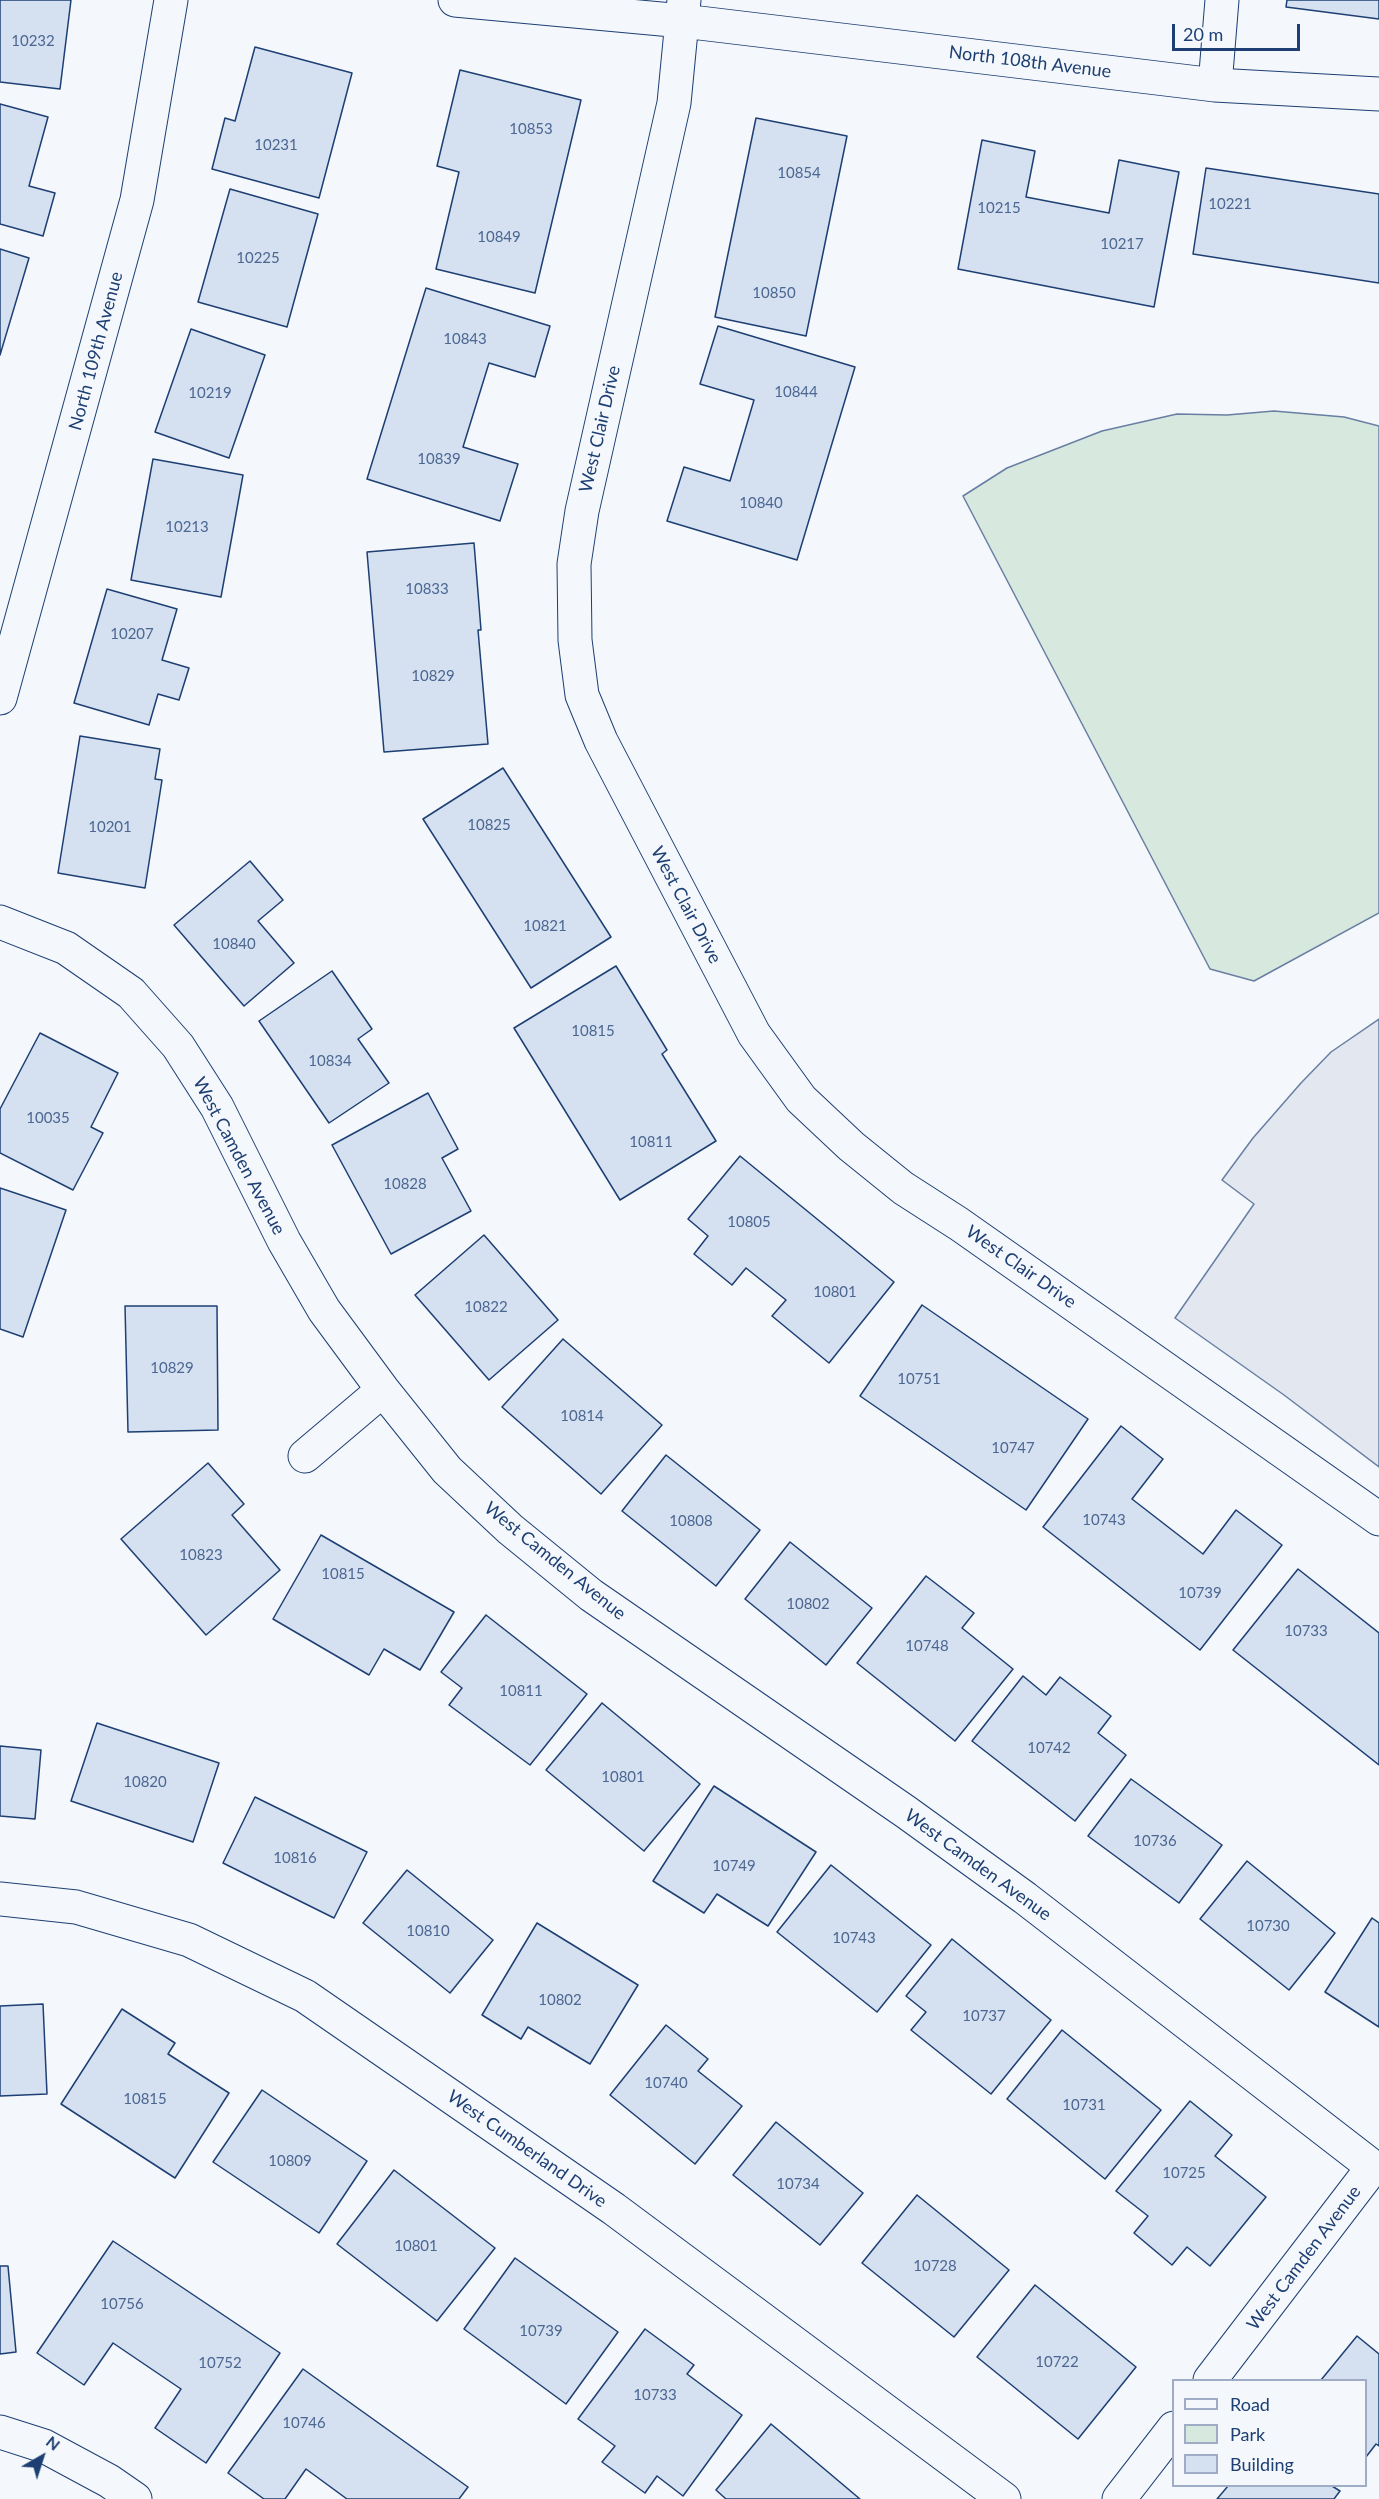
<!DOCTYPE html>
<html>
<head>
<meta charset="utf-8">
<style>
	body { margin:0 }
	#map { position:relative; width:1379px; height:2499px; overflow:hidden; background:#f4f7fb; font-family:Lato,sans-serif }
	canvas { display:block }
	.legend { position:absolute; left:1172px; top:2379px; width:195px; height:108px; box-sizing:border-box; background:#f4f7fb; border:2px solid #9eadc5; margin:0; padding:8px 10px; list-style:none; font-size:18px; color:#1d3f73 }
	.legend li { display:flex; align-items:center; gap:12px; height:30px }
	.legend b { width:30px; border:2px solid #9eadc5 }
	.north { position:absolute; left:12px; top:2427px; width:60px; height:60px; -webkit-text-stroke:4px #f4f7fb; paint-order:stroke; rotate:39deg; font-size:16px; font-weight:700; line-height:24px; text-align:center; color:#1d3f73 }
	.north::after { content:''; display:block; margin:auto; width:21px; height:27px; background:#1d3f73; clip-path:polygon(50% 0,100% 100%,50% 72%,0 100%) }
	.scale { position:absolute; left:1172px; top:24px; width:128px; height:27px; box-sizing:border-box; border:3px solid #1d3f73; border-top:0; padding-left:8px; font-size:18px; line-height:21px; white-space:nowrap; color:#1d3f73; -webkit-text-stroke:4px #f4f7fb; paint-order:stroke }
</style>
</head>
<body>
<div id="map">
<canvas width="1379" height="2499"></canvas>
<ul class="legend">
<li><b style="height:8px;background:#f4f7fb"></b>Road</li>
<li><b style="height:16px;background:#d7e8df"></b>Park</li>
<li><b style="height:16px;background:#d5e0f0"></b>Building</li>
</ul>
<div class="north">N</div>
<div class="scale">20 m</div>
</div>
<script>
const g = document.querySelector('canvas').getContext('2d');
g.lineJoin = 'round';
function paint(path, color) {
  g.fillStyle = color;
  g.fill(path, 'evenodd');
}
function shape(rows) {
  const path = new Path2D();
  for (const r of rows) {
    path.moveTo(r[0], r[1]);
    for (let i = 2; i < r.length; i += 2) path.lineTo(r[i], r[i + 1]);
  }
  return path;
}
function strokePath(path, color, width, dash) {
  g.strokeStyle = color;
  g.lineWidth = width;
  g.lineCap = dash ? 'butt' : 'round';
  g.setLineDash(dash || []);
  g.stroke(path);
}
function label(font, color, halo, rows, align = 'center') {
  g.font = font + ' Lato,sans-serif';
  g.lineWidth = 4.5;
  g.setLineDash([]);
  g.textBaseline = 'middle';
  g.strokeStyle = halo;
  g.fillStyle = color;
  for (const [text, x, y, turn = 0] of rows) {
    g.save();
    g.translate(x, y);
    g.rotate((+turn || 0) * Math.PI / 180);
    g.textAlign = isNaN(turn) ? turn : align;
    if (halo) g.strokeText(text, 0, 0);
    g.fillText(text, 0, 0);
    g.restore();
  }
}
const green = shape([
	[1274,411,1344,417,1379,426,1379,913,1254,981,1210,969,963,496,1007,468,1102,431,1177,414,1227,415,1274,411]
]);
paint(green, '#d7e8df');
strokePath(green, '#687fa3', 1.5);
const parking = shape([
	[1379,1019,1379,1467,1284,1395,1175,1318,1254,1204,1222,1180,1253,1138,1301,1083,1331,1052,1379,1019]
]);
paint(parking, '#e3e8f0');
strokePath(parking, '#687fa3', 1.5);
const building = shape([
	[0,0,71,0,60,89,0,82,0,0],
	[1287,0,1379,0,1379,19,1286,7,1287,0],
	[255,47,352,73,319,198,212,169,225,118,235,121,255,47],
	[460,70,581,100,535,293,436,269,459,172,437,166,460,70],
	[0,104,48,117,29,186,55,193,43,236,0,224,0,104],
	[756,118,847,136,806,336,715,317,756,118],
	[982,140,1035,151,1026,197,1109,213,1119,160,1179,172,1154,307,958,269,982,140],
	[1206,168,1379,194,1379,283,1193,254,1206,168],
	[230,189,318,214,287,327,198,302,230,189],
	[0,249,29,258,0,355,0,249],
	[426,288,550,326,535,377,489,363,463,447,518,464,500,521,367,479,426,288],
	[718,326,855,367,797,560,667,521,684,467,730,481,754,400,700,384,718,326],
	[191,329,265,355,229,458,155,432,191,329],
	[153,459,243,475,221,597,131,580,153,459],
	[474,543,481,630,478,630,488,744,384,752,367,552,474,543],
	[107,589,177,609,162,660,189,668,179,700,158,694,149,725,74,703,107,589],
	[80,736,160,749,155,779,162,780,145,888,58,873,80,736],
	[503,768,611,937,531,988,423,819,503,768],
	[250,861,283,900,258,921,294,963,244,1006,174,925,250,861],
	[616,966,667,1050,662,1054,716,1141,620,1200,514,1028,616,966],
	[332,971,372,1029,358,1039,389,1083,329,1123,259,1021,332,971],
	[40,1033,118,1073,91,1127,103,1133,73,1190,0,1153,0,1109,40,1033],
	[428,1093,458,1149,442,1158,471,1211,391,1254,332,1145,428,1093],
	[740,1156,894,1282,829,1363,772,1316,786,1300,746,1268,732,1285,694,1254,708,1236,688,1219,740,1156],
	[0,1188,66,1210,23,1337,0,1329,0,1188],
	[484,1235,558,1320,489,1380,415,1295,484,1235],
	[922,1305,1088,1419,1026,1510,860,1396,922,1305],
	[125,1306,217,1306,218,1430,128,1432,125,1306],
	[563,1339,662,1425,601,1494,502,1407,563,1339],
	[1121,1426,1163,1459,1132,1499,1203,1554,1236,1510,1282,1545,1200,1650,1043,1527,1121,1426],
	[666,1455,760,1530,716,1586,622,1511,666,1455],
	[208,1463,244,1504,232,1515,280,1570,206,1635,121,1539,208,1463],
	[321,1535,454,1612,420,1670,384,1649,369,1675,273,1619,321,1535],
	[790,1542,872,1608,826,1665,745,1599,790,1542],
	[1298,1569,1379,1633,1379,1765,1233,1650,1298,1569],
	[926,1576,974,1613,962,1628,1013,1669,955,1741,857,1663,926,1576],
	[486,1615,587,1694,530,1765,449,1705,462,1688,441,1672,486,1615],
	[1023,1676,1046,1695,1060,1677,1111,1716,1098,1733,1126,1755,1075,1821,972,1741,1023,1676],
	[602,1703,700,1784,644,1851,546,1770,602,1703],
	[97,1723,219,1763,193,1842,71,1801,97,1723],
	[0,1746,41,1750,35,1819,0,1816,0,1746],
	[1131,1779,1222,1845,1179,1903,1088,1836,1131,1779],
	[714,1786,816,1852,768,1926,717,1894,704,1913,653,1881,714,1786],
	[255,1797,367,1852,334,1918,223,1863,255,1797],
	[1247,1861,1335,1933,1289,1990,1200,1919,1247,1861],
	[831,1865,931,1945,877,2012,777,1932,831,1865],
	[407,1870,493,1940,450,1993,363,1923,407,1870],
	[1372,1918,1379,1923,1379,2027,1325,1992,1372,1918],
	[537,1923,638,1985,590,2064,528,2027,521,2039,482,2015,537,1923],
	[952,1939,1051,2020,991,2094,911,2030,926,2012,906,1996,952,1939],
	[43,2004,47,2094,0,2096,0,2006,43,2004],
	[122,2009,175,2043,168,2054,229,2093,175,2178,61,2104,122,2009],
	[666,2025,708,2059,698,2071,742,2106,695,2164,610,2095,666,2025],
	[1062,2030,1161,2110,1105,2179,1007,2099,1062,2030],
	[262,2090,367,2161,319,2233,213,2162,262,2090],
	[1190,2101,1232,2135,1215,2156,1266,2197,1210,2266,1187,2247,1172,2265,1134,2233,1148,2216,1116,2191,1190,2101],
	[776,2122,863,2193,820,2245,733,2175,776,2122],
	[394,2170,495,2248,437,2321,337,2244,394,2170],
	[917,2195,1009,2270,954,2337,862,2263,917,2195],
	[113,2241,280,2353,206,2463,155,2428,181,2389,113,2343,84,2385,37,2353,113,2241],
	[515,2258,618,2332,566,2404,464,2329,515,2258],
	[0,2266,8,2266,16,2352,0,2354,0,2266],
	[1035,2285,1136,2367,1078,2439,977,2357,1035,2285],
	[645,2329,694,2365,687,2374,742,2415,683,2496,657,2476,645,2493,602,2462,615,2446,578,2419,645,2329],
	[1357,2336,1379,2354,1379,2446,1376,2444,1366,2457,1366,2380,1321,2380,1357,2336],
	[303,2369,468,2487,459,2499,347,2499,306,2469,285,2499,264,2499,228,2473,303,2369],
	[771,2424,860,2499,726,2499,716,2490,771,2424],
	[1228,2486,1332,2486,1340,2491,1334,2499,1217,2499,1228,2486]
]);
paint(building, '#d5e0f0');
strokePath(building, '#1d3f73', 1.5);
const minor = shape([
	[455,0,683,21,1215,85,1379,94],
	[684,0,674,103,582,511,574,564,575,640,582,695,601,741,754,1034,801,1099,851,1146,903,1188,959,1224,1379,1519],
	[1215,85,1222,0],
	[0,698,137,200,171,0],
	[0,922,66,948,131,993,178,1046,217,1107,284,1241,324,1310,383,1390,447,1470,510,1529,591,1595,906,1812,1025,1898,1373,2167,1210,2380],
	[305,1456,383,1390],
	[0,1899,76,1907,189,1940,305,1996,614,2209,1004,2499],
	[0,2432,44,2446,109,2481,135,2499],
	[1119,2499,1174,2428]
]);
strokePath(minor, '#1d3f73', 35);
strokePath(minor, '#f4f7fb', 33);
label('15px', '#4b6792', null, [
	["10232",33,41],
	["10853",531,129],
	["10231",276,145],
	["10854",799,173],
	["10221",1230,204],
	["10215",999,208],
	["10849",499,237],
	["10217",1122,244],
	["10225",258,258],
	["10850",774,293],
	["10843",465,339],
	["10844",796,392],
	["10219",210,393],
	["10839",439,459],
	["10840",761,503],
	["10213",187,527],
	["10833",427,589],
	["10207",132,634],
	["10829",433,676],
	["10825",489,825],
	["10201",110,827],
	["10821",545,926],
	["10840",234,944],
	["10815",593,1031],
	["10834",330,1061],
	["10035",48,1118],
	["10811",651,1142],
	["10828",405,1184],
	["10805",749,1222],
	["10801",835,1292],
	["10822",486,1307],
	["10829",172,1368],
	["10751",919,1379],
	["10814",582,1416],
	["10747",1013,1448],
	["10743",1104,1520],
	["10808",691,1521],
	["10823",201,1555],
	["10815",343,1574],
	["10739",1200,1593],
	["10802",808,1604],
	["10733",1306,1631],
	["10748",927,1646],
	["10811",521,1691],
	["10742",1049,1748],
	["10801",623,1777],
	["10820",145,1782],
	["10736",1155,1841],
	["10816",295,1858],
	["10749",734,1866],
	["10730",1268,1926],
	["10810",428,1931],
	["10743",854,1938],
	["10802",560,2000],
	["10737",984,2016],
	["10740",666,2083],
	["10815",145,2099],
	["10731",1084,2105],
	["10809",290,2161],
	["10725",1184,2173],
	["10734",798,2184],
	["10801",416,2246],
	["10728",935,2266],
	["10756",122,2304],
	["10739",541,2331],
	["10722",1057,2362],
	["10752",220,2363],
	["10733",655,2395],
	["10746",304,2423]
]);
label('18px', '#1d3f73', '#f4f7fb', [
	["North 108th Avenue",1030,62,7],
	["North 109th Avenue",96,351,-75],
	["West Clair Drive",600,429,-77],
	["West Clair Drive",686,905,62],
	["West Camden Avenue",239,1156,62],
	["West Clair Drive",1021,1267,35],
	["West Camden Avenue",555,1561,39],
	["West Camden Avenue",978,1865,36],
	["West Cumberland Drive",527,2149,35],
	["West Camden Avenue",1304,2258,-53]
]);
</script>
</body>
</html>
